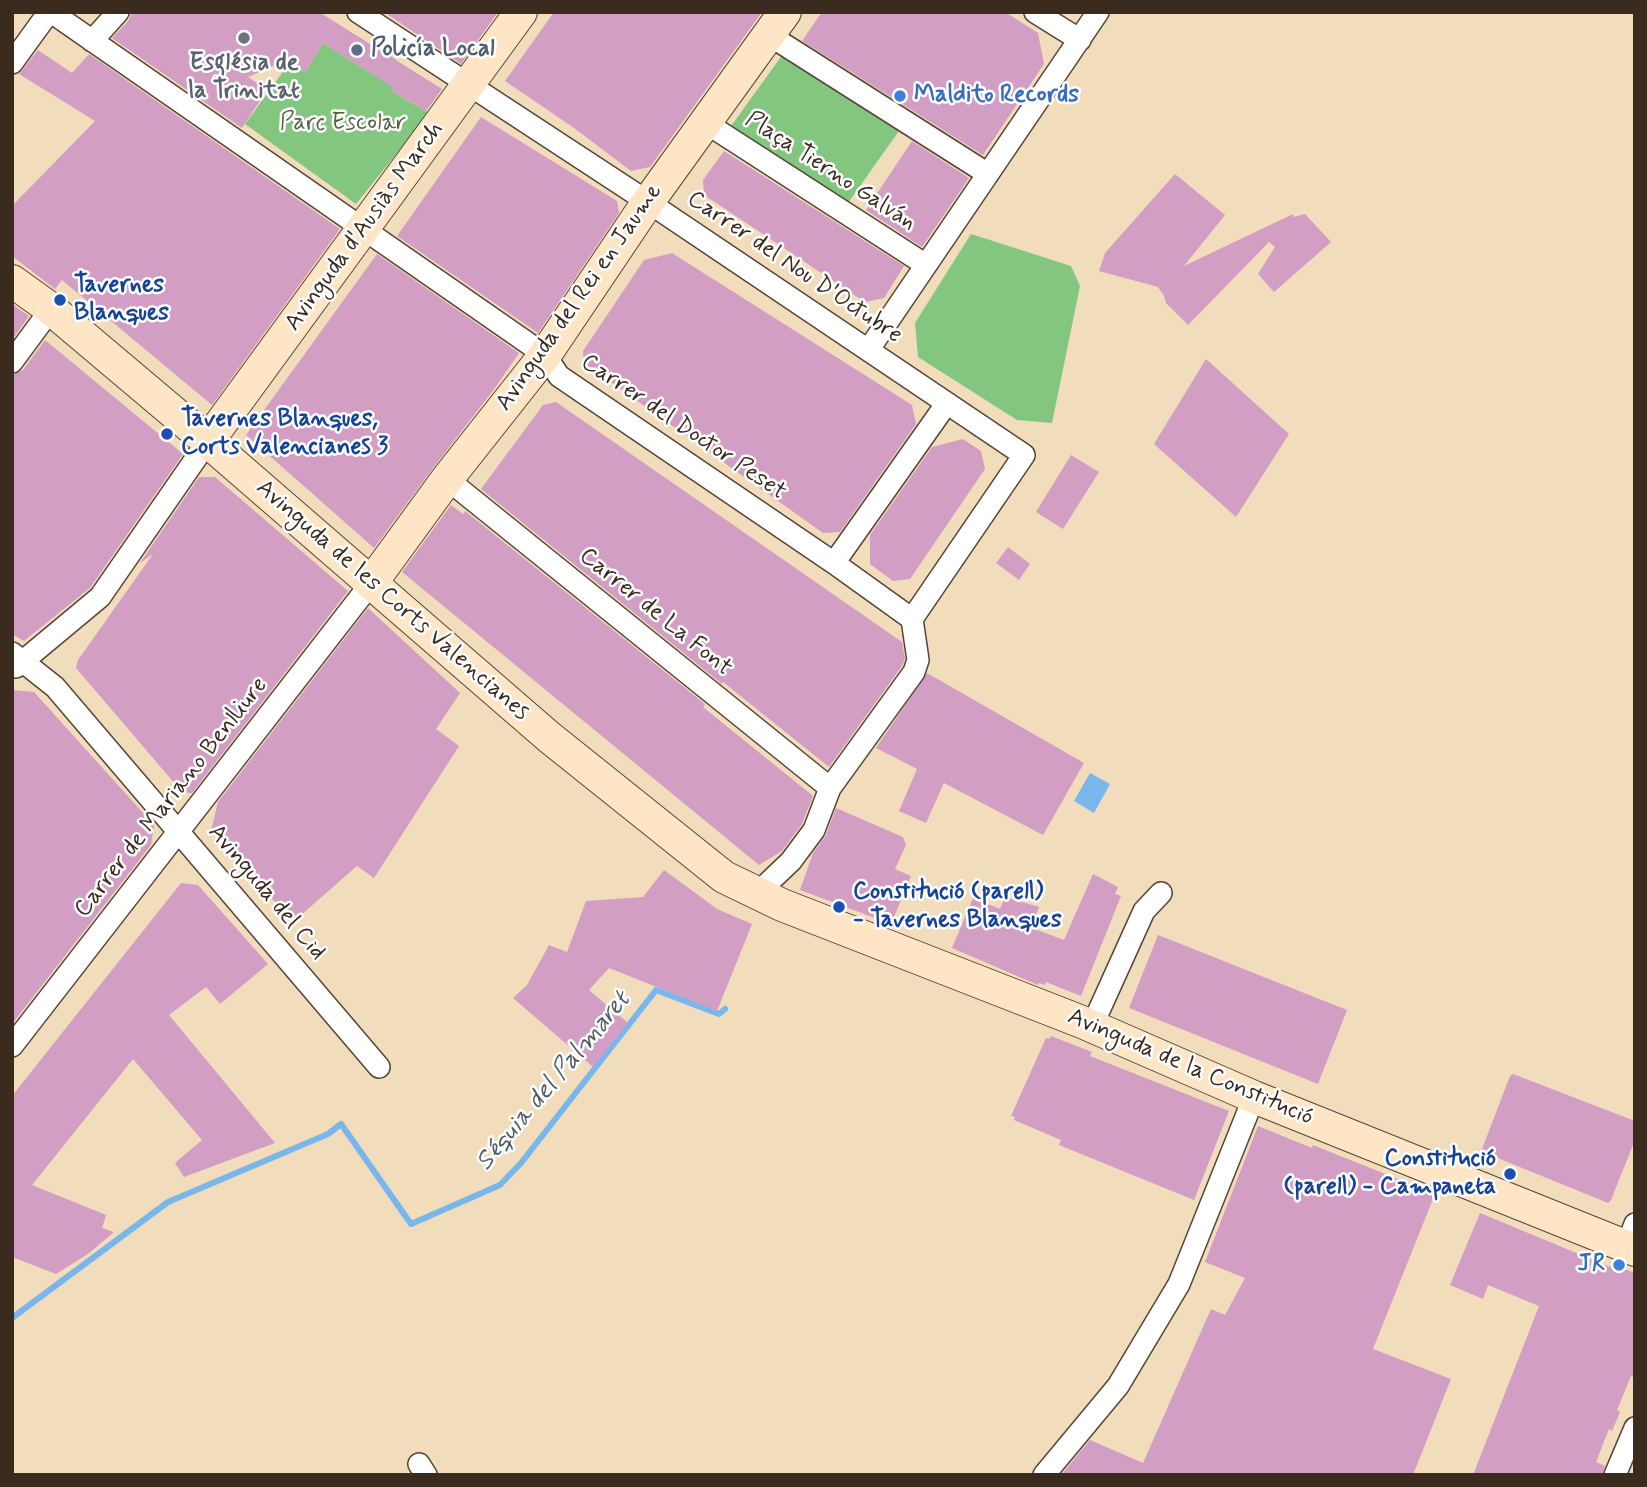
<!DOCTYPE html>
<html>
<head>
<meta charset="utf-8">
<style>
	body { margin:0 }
	#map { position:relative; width:1647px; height:1487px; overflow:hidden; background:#f1dcbc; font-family:Mynerve,sans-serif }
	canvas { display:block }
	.frame { position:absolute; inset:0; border:14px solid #3b2a1e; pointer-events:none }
</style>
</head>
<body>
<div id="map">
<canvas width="1647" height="1487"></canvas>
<div class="frame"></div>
</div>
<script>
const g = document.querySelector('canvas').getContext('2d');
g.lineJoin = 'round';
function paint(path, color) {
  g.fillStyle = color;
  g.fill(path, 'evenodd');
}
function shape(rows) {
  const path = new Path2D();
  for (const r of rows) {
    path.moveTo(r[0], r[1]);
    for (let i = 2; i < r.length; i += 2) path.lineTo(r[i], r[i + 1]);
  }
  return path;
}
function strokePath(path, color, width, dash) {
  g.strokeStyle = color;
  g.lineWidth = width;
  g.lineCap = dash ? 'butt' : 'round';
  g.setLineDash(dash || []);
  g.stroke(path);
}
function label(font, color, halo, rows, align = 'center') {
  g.font = font + ' Mynerve,sans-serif';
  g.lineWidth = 5;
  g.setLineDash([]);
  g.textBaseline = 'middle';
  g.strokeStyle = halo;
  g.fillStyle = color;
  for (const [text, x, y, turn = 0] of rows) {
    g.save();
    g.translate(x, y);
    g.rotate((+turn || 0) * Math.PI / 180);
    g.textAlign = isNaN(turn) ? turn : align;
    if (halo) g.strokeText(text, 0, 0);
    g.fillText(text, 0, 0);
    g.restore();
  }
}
paint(shape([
	[323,43,377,77,391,56,406,68,392,91,429,113,356,204,245,124,290,62,305,73],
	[783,54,901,128,848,203,729,129],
	[971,234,1071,266,1080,286,1052,423,1017,420,918,357,915,323]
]), '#82c680');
paint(shape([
	[1090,773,1110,784,1094,813,1074,801]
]), '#79b6ec');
strokePath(shape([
	[12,1318,168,1202,328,1134,341,1124,411,1224,500,1185,521,1163,656,990,719,1014,725,1009]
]), '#79b6ec', 6);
paint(shape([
	[132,12,319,12,442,89,426,111,392,91,394,88,323,43,305,73,287,60,248,77,267,90,242,128,112,38,128,21],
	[384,12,498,12,461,64],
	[554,12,762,12,650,167,631,171,574,128,505,81],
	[822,12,1005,12,1038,33,1044,64,983,155,802,41],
	[38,50,72,73,89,54,340,229,212,405,62,280,55,289,12,256,12,206,95,121,19,74],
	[481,117,617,201,619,213,538,333,397,236],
	[912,141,969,178,922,247,866,210],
	[724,151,904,266,884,298,865,302,704,195,703,180],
	[1175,174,1225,215,1184,266,1293,214,1293,217,1305,214,1331,242,1274,292,1258,274,1275,247,1269,242,1188,325,1166,303,1164,296,1158,287,1099,271,1105,253],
	[672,253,912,405,916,424,840,532,823,533,584,363,583,351,644,260],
	[377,254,519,353,495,388,433,468,374,548,246,435],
	[12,304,29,316,12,340],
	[45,340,183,454,90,588,24,641,12,634,12,375,23,370],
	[1206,359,1289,434,1236,517,1154,444],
	[556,402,902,642,905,659,902,666,829,767,723,682,722,684,481,489,543,405],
	[963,439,981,451,985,469,910,579,893,581,870,564,870,535,932,447],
	[1071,455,1099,472,1063,529,1036,512],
	[199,477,215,477,348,591,192,793,182,792,76,668,78,660,153,554,140,563],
	[451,505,463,514,465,511,705,704,703,707,813,796,802,824,782,851,759,865,402,572],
	[1008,547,1030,564,1019,580,996,563],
	[368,608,460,693,436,729,459,746,374,878,357,866,293,922,211,831,218,802],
	[927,673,1084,763,1043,835,944,783,926,823,899,811,917,769,876,748],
	[12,690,34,692,154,825,151,845,12,1024],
	[836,808,903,837,906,845,895,869,911,876,891,924,800,890,813,853,826,835],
	[664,870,717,909,752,924,717,1011,609,968,589,990,628,1023,593,1067,513,998,527,985,549,945,567,952,586,901,643,897],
	[1093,874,1118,887,1115,894,1121,896,1081,996,1046,982,1045,985,1039,983,1038,985,952,948,973,898,1000,909,1005,897,1039,907,1032,928,1064,940],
	[181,883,198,885,268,964,220,1004,206,987,169,1015,275,1143,184,1177,175,1163,202,1140,133,1059,32,1185,106,1215,102,1228,114,1232,88,1254,56,1274,12,1257,12,1096],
	[1158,935,1347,1010,1318,1084,1129,1008],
	[1051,1036,1092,1052,1090,1056,1229,1111,1194,1200,1059,1145,1061,1140,1014,1120,1015,1117,1011,1116,1046,1038,1049,1039],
	[1513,1074,1635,1121,1635,1140,1611,1200,1608,1203,1483,1152,1482,1149,1510,1076],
	[1258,1126,1312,1148,1313,1145,1435,1194,1373,1349,1451,1379,1413,1475,1061,1475,1090,1440,1143,1463,1211,1309,1225,1315,1245,1278,1205,1262],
	[1480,1213,1610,1267,1611,1264,1635,1273,1635,1378,1631,1376,1617,1410,1620,1412,1612,1431,1609,1429,1596,1462,1605,1466,1602,1475,1473,1475,1539,1306,1488,1285,1483,1299,1450,1285]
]), '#d29ec4');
const street = shape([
	[51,12,545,355,559,376,834,563,912,619],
	[358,12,648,202,1024,455,912,619,918,660,914,672,830,788,814,830,791,861,769,882,762,896],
	[1035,12,1080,40],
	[769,35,988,174],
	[92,41,118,12],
	[12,63,49,12],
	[706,123,926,265],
	[869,349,1098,12],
	[12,362,51,309],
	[447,479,830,788],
	[834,563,947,403],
	[12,653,55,687,379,1067],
	[16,667,100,597,208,441],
	[1092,1026,1144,911,1161,893],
	[12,1046,372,582],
	[1627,1245,1635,1224],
	[419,1464,426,1475],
	[1044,1475,1118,1386,1179,1284,1254,1097],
	[1615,1475,1635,1428]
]);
const secondary = shape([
	[12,281,51,309,198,433,549,737,724,877,782,905,1082,1022,1254,1097,1635,1250],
	[208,441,521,12],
	[372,582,447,479,545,355,648,202,785,12]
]);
strokePath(street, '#564536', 24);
strokePath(secondary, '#564536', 34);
strokePath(street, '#fff', 21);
strokePath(secondary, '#fde5c5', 32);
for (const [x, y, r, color] of [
	[244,38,7,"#6b7280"],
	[357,50,7,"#5c6f8a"],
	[900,96,7,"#3f7fe0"],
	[60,300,7,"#1a4fb4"],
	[167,434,7,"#1a4fb4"],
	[839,907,7,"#1a4fb4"],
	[1510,1174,7,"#1a4fb4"],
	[1619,1265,7,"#3f7fe0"]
]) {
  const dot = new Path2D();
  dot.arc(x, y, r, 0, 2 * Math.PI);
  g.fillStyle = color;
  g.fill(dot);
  strokePath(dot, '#fff', 2.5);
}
label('bold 24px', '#4e5e75', '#fff', [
	["Policía Local",371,50]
], 'left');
label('bold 24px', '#5b616d', '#fff', [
	["Església de",244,64],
	["la Trinitat",244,92]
]);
label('bold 24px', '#366cbe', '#fff', [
	["Maldito Records",914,96],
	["JR",1605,1265,"right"]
], 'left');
label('24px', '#546140', '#fff', [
	["Parc Escolar",343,124]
]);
label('24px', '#3b2a1e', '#fff', [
	["Plaça Tierno Galván",830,172,33],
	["Avinguda d'Ausiàs March",365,227,-54],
	["Carrer del Nou D'Octubre",794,268,34],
	["Avinguda del Rei en Jaume",580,298,-55],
	["Carrer del Doctor Peset",683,428,34],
	["Avinguda de les Corts Valencianes",392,601,41],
	["Carrer de La Font",655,613,39],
	["Carrer de Mariano Benlliure",172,798,-52],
	["Avinguda del Cid",266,893,50],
	["Avinguda de la Constitució",1190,1068,23]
]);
label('bold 24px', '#164399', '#fff', [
	["Tavernes",74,286],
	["Blanques",74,314],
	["Tavernes Blanques,",181,420],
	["Corts Valencianes 3",181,448],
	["Constitució (parell)",853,893],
	["- Tavernes Blanques",853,921],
	["Constitució",1496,1160,"right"],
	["(parell) - Campaneta",1496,1188,"right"]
], 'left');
label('italic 26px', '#515b66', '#fff', [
	["Séquia del Palmaret",554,1082,-50]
]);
</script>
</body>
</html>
